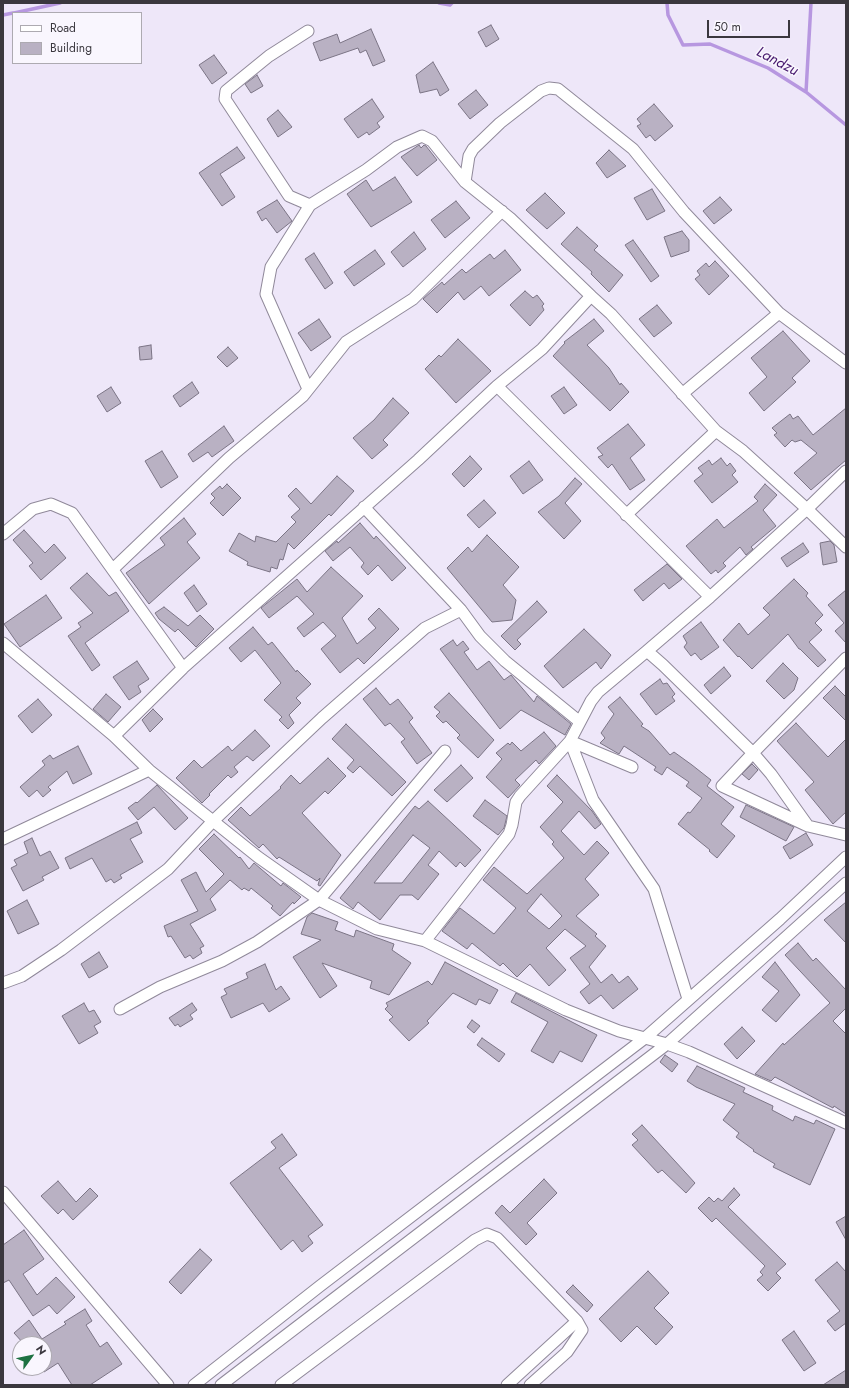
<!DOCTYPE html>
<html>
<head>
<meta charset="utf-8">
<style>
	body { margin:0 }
	#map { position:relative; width:849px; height:1388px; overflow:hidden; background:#eee7f9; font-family:Jost,sans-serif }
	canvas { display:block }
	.frame { position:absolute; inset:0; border:4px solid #3a373e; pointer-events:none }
	.legend { position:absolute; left:12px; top:12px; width:130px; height:52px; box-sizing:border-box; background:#f9f6fe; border:1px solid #adaab1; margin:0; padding:5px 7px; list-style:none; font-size:12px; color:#3a373e }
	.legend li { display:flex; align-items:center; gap:8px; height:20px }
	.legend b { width:20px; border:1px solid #adaab1 }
	.north { position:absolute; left:12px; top:1336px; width:40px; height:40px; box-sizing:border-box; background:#f9f6fe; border:1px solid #adaab1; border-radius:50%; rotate:57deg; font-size:11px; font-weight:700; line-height:16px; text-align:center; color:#3a373e }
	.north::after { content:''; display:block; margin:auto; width:14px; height:18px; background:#1d7142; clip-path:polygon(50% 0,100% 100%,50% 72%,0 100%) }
	.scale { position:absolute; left:707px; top:20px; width:83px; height:18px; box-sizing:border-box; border:2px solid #3a373e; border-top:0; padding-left:5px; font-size:12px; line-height:14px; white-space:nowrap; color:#3a373e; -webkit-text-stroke:3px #f9f6fe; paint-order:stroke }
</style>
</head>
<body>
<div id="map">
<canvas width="849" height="1388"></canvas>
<div class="frame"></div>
<ul class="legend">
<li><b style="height:5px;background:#fff"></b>Road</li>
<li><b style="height:11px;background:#b9b1c3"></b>Building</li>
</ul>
<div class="north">N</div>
<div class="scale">50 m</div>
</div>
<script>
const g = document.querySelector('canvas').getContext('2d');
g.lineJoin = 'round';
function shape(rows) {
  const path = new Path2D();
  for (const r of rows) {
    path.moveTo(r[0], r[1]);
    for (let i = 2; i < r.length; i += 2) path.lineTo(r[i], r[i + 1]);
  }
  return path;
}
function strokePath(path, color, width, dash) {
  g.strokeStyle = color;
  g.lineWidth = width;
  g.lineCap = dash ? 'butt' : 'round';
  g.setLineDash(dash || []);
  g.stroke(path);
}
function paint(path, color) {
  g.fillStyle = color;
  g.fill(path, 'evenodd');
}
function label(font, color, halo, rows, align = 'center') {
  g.font = font + ' Jost,sans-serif';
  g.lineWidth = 3;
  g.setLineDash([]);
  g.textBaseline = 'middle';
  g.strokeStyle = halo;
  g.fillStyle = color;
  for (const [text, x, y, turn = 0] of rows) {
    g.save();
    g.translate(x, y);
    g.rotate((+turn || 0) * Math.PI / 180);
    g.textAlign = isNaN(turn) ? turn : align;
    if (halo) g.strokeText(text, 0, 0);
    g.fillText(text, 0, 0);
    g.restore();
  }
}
strokePath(shape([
	[439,3,450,5,452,3],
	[667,3,668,15,683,45,710,44,768,68,806,92,846,125],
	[14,13,60,3],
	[3,15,13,13],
	[806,92,811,3]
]), '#b797e0', 3.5);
const building = shape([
	[491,25,499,39,486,47,478,32,491,25],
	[371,29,385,61,373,66,366,50,360,53,358,48,320,61,313,43,337,34,340,43,371,29],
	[214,55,227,73,212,84,199,65,214,55],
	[433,62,449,90,440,96,437,89,420,93,416,75,433,62],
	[257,75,263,86,251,93,245,84,257,75],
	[476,90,488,105,470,119,458,104,476,90],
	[372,99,384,117,377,123,380,127,369,135,367,132,358,138,344,119,372,99],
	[654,104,673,126,655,141,650,135,646,138,637,126,641,124,637,119,654,104],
	[278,110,292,127,278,137,267,119,278,110],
	[419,145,421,148,424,145,426,146,437,160,417,176,401,157,419,145],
	[237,147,245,158,220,174,235,197,222,206,199,173,237,147],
	[609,150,626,166,607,178,596,163,609,150],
	[395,177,412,202,371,227,347,194,366,180,373,191,395,177],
	[652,189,665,211,647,220,634,198,652,189],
	[545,193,565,213,547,229,526,210,545,193],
	[720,197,732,210,714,224,703,211,720,197],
	[277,200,292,221,277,233,266,218,262,221,257,212,277,200],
	[456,201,470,218,445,238,431,220,456,201],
	[577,227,598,246,594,250,623,275,609,292,591,274,592,272,561,244,577,227],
	[682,231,689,240,689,251,671,257,664,237,682,231],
	[414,232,426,249,403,267,391,252,414,232],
	[633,240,659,276,651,282,625,245,633,240],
	[375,250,385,264,354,286,344,272,375,250],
	[505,250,521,270,489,296,481,286,464,300,458,292,437,313,423,299,442,282,444,285,462,269,466,273,490,254,494,259,505,250],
	[314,253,333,283,325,289,305,259,314,253],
	[715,261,729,276,709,295,695,279,700,275,697,271,706,263,709,267,715,261],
	[525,291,533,298,537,295,544,304,542,306,544,310,530,326,510,305,525,291],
	[657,305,672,323,654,337,639,319,657,305],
	[319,319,331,337,311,351,298,333,319,319],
	[594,319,604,331,587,345,609,368,620,385,621,383,629,392,610,411,553,356,565,343,564,342,594,319],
	[783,331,810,361,792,378,796,382,764,411,749,393,767,377,751,358,783,331],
	[458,339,491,371,456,403,425,369,439,355,441,357,458,339],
	[151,345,152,359,140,360,139,347,151,345],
	[228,347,238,358,227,367,217,357,228,347],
	[192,382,199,393,180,407,173,396,192,382],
	[111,387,121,403,107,412,97,396,111,387],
	[564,387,577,405,564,414,551,396,564,387],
	[393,398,409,413,383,440,388,445,372,459,353,438,374,420,393,398],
	[846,408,846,460,811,490,794,473,817,453,801,440,795,442,792,440,785,447,774,435,777,433,772,428,790,414,793,419,798,416,813,435,846,408],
	[628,424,645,445,630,458,645,480,630,490,612,464,608,468,598,457,603,455,597,448,628,424],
	[224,426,234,441,212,457,208,452,193,462,188,454,224,426],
	[162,451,178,477,161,488,145,461,162,451],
	[470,456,482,469,464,487,452,474,470,456],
	[721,458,727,466,730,463,736,471,732,475,738,482,712,503,694,481,703,474,698,468,709,460,712,465,721,458],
	[529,461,543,480,523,494,510,476,529,461],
	[337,476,354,491,331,516,329,514,294,549,288,543,283,560,280,559,277,569,271,567,270,572,247,565,248,562,229,551,239,533,255,542,256,536,276,542,296,522,291,517,300,509,288,496,296,488,311,504,337,476],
	[575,478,582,484,565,503,581,521,564,539,538,512,559,496,575,478],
	[227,484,241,498,223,516,210,503,215,498,211,494,220,486,222,489,227,484],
	[765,484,777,495,763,510,776,526,751,547,753,549,746,555,740,547,723,563,726,566,718,573,716,570,711,574,686,546,717,519,724,528,758,501,754,497,765,484],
	[484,500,496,513,479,528,467,515,484,500],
	[184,518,196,534,187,542,200,558,149,604,126,573,165,545,160,538,184,518],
	[360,523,374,539,376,536,406,568,392,581,378,565,368,575,361,567,364,563,350,547,333,561,325,551,337,541,338,543,360,523],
	[24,530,45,553,54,544,66,558,41,580,29,566,33,563,13,540,24,530],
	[487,535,519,567,503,585,516,600,512,620,492,622,447,568,468,547,472,552,487,535],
	[830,541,834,545,837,562,823,565,820,543,830,541],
	[803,543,809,552,787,567,781,558,803,543],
	[667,564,682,579,669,589,664,583,643,601,634,590,667,564],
	[331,567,363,596,342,618,357,644,376,628,368,619,379,608,399,629,364,664,358,658,340,673,321,649,336,636,323,622,304,637,297,628,314,614,297,596,269,618,261,608,297,579,307,592,331,567],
	[87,573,109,596,116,592,129,611,85,643,100,665,92,671,68,636,81,627,78,623,93,613,70,588,87,573],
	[794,579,808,593,806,596,823,615,815,623,822,630,809,642,826,660,818,667,800,649,799,649,788,634,752,669,739,656,738,657,723,640,739,623,748,635,770,615,763,608,794,579],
	[194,585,207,604,197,612,184,593,194,585],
	[846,590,846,643,835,631,844,623,828,605,846,590],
	[46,595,62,618,20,647,4,624,46,595],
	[537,601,547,612,517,640,521,644,515,650,501,636,537,601],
	[164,607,188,626,200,615,214,629,196,647,178,629,175,632,159,619,155,613,164,607],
	[701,622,719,647,701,660,695,653,691,656,684,647,687,643,683,636,701,622],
	[253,627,268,645,272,642,296,672,297,670,311,684,296,698,301,703,289,715,294,723,288,729,279,720,282,717,264,700,281,683,255,650,241,662,229,648,253,627],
	[584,629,611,655,601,669,596,662,563,688,544,666,584,629],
	[453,640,457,646,463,641,469,649,464,652,477,670,489,661,504,680,511,675,534,702,537,696,571,724,566,733,565,735,521,710,500,729,440,649,453,640],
	[137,661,149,679,138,686,141,692,129,700,113,677,137,661],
	[783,663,798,678,794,690,784,699,766,681,783,663],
	[724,667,731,676,711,694,704,685,724,667],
	[660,679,663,684,667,683,675,694,672,697,675,701,656,715,640,694,660,679],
	[835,686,846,697,846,721,823,698,835,686],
	[376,688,390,705,398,699,413,718,409,722,432,753,417,764,401,742,405,739,390,723,385,726,363,699,376,688],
	[449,693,494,740,478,758,457,738,460,735,446,721,443,723,436,716,440,712,434,707,449,693],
	[106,694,121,707,108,722,93,709,106,694],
	[620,697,643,724,641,726,649,731,670,755,674,752,692,765,711,780,707,786,734,807,721,824,735,836,717,858,709,851,710,850,678,824,688,812,690,813,702,798,686,786,689,782,667,767,662,775,654,770,656,767,624,746,619,754,600,743,605,738,601,733,614,714,608,707,620,697],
	[38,699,52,715,32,733,18,716,38,699],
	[153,709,163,719,150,732,142,720,153,709],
	[796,723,828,757,846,739,846,812,833,824,805,790,814,782,777,741,796,723],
	[346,724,406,782,392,796,360,766,353,773,347,768,354,760,332,739,346,724],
	[255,730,270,746,253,761,247,756,234,767,238,772,231,778,228,775,209,794,210,795,202,803,176,778,194,760,202,768,228,746,232,751,255,730],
	[544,732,556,746,539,764,536,760,515,780,520,785,508,798,486,777,502,759,496,753,508,743,510,745,512,742,521,751,544,732],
	[78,746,92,774,73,784,67,771,48,787,51,790,43,797,37,790,29,797,20,787,45,765,42,761,50,755,53,759,78,746],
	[328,758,346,776,328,794,325,791,302,813,341,855,320,886,318,885,320,878,317,881,279,857,277,859,263,844,259,848,228,820,241,807,250,816,281,788,280,787,291,775,300,784,328,758],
	[752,764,758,770,749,780,742,774,752,764],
	[461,765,473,778,447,802,434,790,461,765],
	[557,775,592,811,601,824,595,829,579,811,561,831,584,855,597,841,609,853,585,879,599,895,576,916,597,934,595,936,606,946,589,967,601,983,612,974,619,983,628,976,638,989,613,1009,601,995,589,1004,580,992,590,984,570,958,586,946,565,929,546,948,566,970,549,986,530,964,517,977,503,963,500,966,472,943,467,949,442,931,460,908,494,934,516,908,483,880,494,867,527,894,564,858,552,844,554,842,540,827,563,802,547,786,557,775],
	[541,894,562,916,549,929,527,911,541,894],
	[157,785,188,818,175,830,154,807,138,820,128,808,136,802,137,803,157,785],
	[485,800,507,816,504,828,498,835,473,816,485,800],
	[428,801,481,850,465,867,460,862,456,867,439,851,428,865,439,874,418,900,412,895,400,895,380,920,358,902,353,909,340,898,415,806,419,809,428,801],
	[413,835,430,848,402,883,374,883,413,835],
	[746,805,794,827,786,841,740,817,746,805],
	[137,822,142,833,130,839,143,862,120,875,122,878,114,883,111,879,106,882,92,858,70,869,65,858,137,822],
	[806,833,813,845,790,859,783,847,806,833],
	[214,834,239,858,240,857,249,869,254,863,281,886,283,883,301,897,294,904,293,902,280,916,271,908,273,906,251,888,249,891,244,888,242,890,230,880,210,899,216,910,190,924,204,946,200,948,202,953,193,959,190,955,185,958,171,936,168,937,164,926,198,911,181,880,196,872,206,892,224,874,199,849,214,834],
	[32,838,40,856,50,851,59,868,42,877,44,880,23,891,11,868,17,865,14,860,28,853,24,842,32,838],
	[27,900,39,924,18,934,7,911,27,900],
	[846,902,846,943,824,920,846,902],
	[312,913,338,922,335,930,354,937,356,930,394,944,392,950,411,963,389,995,370,988,372,981,322,963,337,986,320,998,293,957,321,940,301,934,307,917,312,913],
	[798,943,813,961,816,958,846,990,846,1008,833,1021,846,1034,846,1114,834,1106,833,1108,775,1077,771,1081,755,1074,783,1043,784,1045,830,1003,785,955,798,943],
	[99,952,108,967,89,978,81,964,99,952],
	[445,962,498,990,490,1004,479,999,476,1005,453,993,427,1021,429,1023,409,1041,389,1020,393,1017,385,1009,388,1006,386,1003,428,981,432,985,445,962],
	[775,962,800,995,776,1022,762,1010,779,991,762,977,775,962],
	[265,964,276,990,281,986,290,999,269,1012,263,1003,231,1018,221,997,227,994,224,989,248,978,246,973,265,964],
	[516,993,597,1035,582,1062,560,1051,553,1063,531,1051,548,1022,511,1002,516,993],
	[84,1003,89,1012,94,1010,101,1022,94,1026,98,1033,79,1044,62,1016,84,1003],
	[192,1003,197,1010,190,1015,193,1019,180,1027,178,1024,175,1026,169,1018,192,1003],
	[472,1020,480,1026,474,1033,467,1027,472,1020],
	[742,1027,755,1041,737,1059,724,1044,742,1027],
	[482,1038,505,1054,499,1062,477,1045,482,1038],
	[665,1055,678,1064,672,1072,660,1062,665,1055],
	[697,1066,745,1088,743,1092,773,1106,772,1110,793,1121,795,1116,814,1124,816,1120,835,1129,810,1185,773,1167,775,1164,753,1151,754,1150,736,1137,739,1133,723,1120,735,1104,696,1087,687,1081,697,1066],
	[642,1125,695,1183,686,1193,662,1170,658,1173,632,1145,638,1140,632,1134,642,1125],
	[282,1134,297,1155,279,1168,323,1225,308,1236,313,1243,302,1252,293,1240,281,1250,230,1183,276,1148,271,1142,282,1134],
	[544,1179,557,1193,527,1223,537,1234,526,1245,495,1213,502,1205,510,1213,544,1179],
	[58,1181,76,1202,90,1188,98,1196,73,1220,63,1209,58,1214,41,1196,58,1181],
	[734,1188,740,1195,728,1207,786,1264,776,1273,781,1278,768,1291,757,1280,763,1275,760,1272,765,1266,716,1218,712,1222,698,1208,709,1197,714,1202,718,1198,722,1201,734,1188],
	[846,1216,846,1240,836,1222,846,1216],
	[24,1230,44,1259,23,1274,37,1295,56,1277,75,1297,57,1314,49,1305,33,1316,9,1280,3,1283,3,1245,24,1230],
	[200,1249,212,1260,181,1294,169,1282,200,1249],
	[837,1262,846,1272,846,1323,835,1331,827,1321,840,1311,815,1280,837,1262],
	[648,1271,669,1293,654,1308,673,1327,656,1345,637,1326,621,1342,599,1319,648,1271],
	[573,1285,593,1305,587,1312,566,1292,573,1285],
	[85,1309,92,1321,86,1325,100,1347,107,1342,122,1364,90,1385,72,1385,58,1363,44,1372,44,1344,24,1344,14,1333,29,1320,42,1339,66,1324,64,1322,85,1309],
	[794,1331,816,1363,804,1371,782,1340,794,1331],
	[846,1370,846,1385,823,1385,846,1370]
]);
paint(building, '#b9b1c3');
strokePath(building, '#7b7485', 1);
const minor = shape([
	[308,31,269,56,226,91,225,99,289,196,310,205,366,170,397,147,422,136,432,141,465,182,510,218,591,296],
	[465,182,469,156,473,149,500,123,541,91,549,88,558,89,633,149,684,212,779,313,846,363],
	[308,389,266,294,271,267,310,205],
	[682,394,779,313],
	[364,507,461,610],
	[626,515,716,431],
	[3,534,33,509,51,504,72,513,183,668],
	[113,569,229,458,303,396,346,342,413,299,502,211],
	[710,597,497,386,542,349,591,296,611,314,716,431,743,451,807,509,846,471],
	[3,643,114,736,149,770,213,821,258,857,319,900,377,929,425,941,566,1010,619,1031,667,1044,689,1052,846,1123],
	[647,651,710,597,807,509,846,547],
	[580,722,591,701,598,692,647,651,663,665,753,753,846,658],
	[114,736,183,668,418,460,497,386],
	[570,741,593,800,654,889,688,999],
	[570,741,632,767],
	[808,826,722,786,753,753,771,774,808,826,846,835],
	[3,839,149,770],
	[3,983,22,976,61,950,168,869,213,821,322,718,425,628,461,610,480,636,505,661,580,722,570,741,520,796,516,802,512,825,509,834,425,941],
	[120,1009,160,987,222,961,257,942,319,900,445,751],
	[3,1192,168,1385],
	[194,1385,320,1286,645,1038,780,919,846,857],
	[221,1385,667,1044,846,883],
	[281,1385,475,1240,487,1234,497,1238,577,1321,582,1330,567,1352,530,1385],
	[507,1385,577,1321]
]);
strokePath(minor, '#90899a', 13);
strokePath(minor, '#fff', 11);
label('italic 15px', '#47196e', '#f9f6fe', [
	["Landzu",777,62,28]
]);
</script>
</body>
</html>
